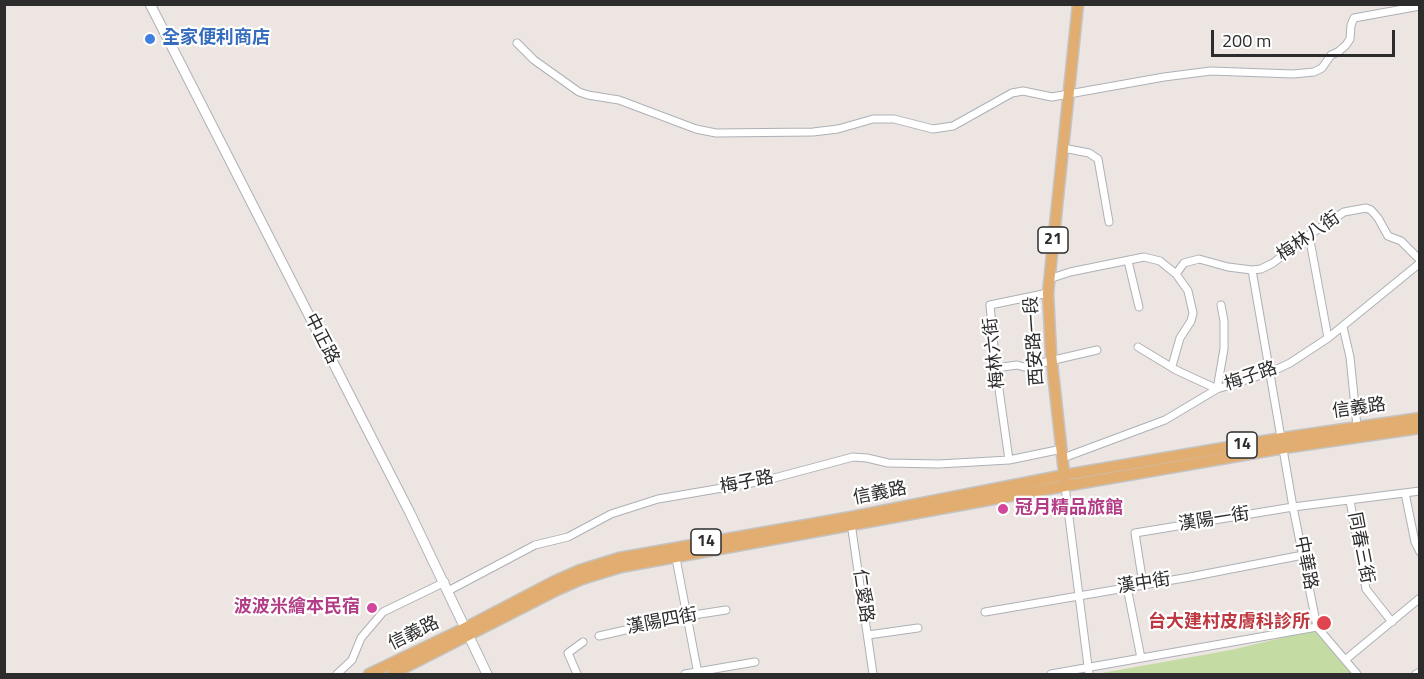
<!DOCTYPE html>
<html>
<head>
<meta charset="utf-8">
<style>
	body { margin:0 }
	#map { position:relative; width:1424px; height:679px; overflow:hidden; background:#ece5e1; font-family:"Titillium Web",sans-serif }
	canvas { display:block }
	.frame { position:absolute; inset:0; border:6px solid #2c2c2c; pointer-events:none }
	.scale { position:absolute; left:1211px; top:30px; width:184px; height:27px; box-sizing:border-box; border:3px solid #2c2c2c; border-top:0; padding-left:8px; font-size:18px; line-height:21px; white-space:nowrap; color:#2c2c2c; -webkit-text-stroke:4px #fff; paint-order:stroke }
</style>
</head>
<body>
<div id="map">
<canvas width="1424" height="679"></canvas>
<div class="frame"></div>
<div class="scale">200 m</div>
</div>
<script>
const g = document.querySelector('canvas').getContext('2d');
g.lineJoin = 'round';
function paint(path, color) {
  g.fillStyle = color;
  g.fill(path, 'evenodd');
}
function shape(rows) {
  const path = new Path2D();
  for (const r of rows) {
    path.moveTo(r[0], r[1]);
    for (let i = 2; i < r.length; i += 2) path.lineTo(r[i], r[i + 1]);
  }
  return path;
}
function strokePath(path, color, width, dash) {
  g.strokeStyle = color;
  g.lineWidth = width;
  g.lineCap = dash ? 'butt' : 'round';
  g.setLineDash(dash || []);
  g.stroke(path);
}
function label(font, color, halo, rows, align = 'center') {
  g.font = font + ' "Titillium Web","Noto Sans TC",sans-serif';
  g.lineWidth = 4.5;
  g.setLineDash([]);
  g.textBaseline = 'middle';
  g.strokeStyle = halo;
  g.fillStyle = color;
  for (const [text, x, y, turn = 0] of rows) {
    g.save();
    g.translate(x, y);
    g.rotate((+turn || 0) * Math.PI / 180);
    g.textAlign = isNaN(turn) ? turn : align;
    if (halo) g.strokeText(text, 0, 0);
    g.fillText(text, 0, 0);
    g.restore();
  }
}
paint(shape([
	[1314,630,1351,674,1096,674,1231,650]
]), '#c4dca4');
const street = shape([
	[517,43,534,60,579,92,588,95,619,100,696,129,716,133,813,132,838,129,873,119,894,119,933,129,953,126,1012,93,1023,91,1052,97,1164,77,1211,71,1293,74,1314,72,1322,68,1331,55,1338,52,1346,45,1350,39,1351,25,1354,18,1420,6],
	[1063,148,1089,153,1098,159,1109,222],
	[1309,235,1328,338],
	[1128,261,1139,307],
	[1252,270,1293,507,1317,627,1357,674],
	[1049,279,1070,272,1144,257,1160,261,1176,274,1184,263,1199,259,1228,267,1252,270,1261,269,1273,263,1309,235,1344,212,1366,208,1371,210,1378,218,1388,236,1401,241,1420,260],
	[1343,327,1350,357,1357,426],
	[1138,347,1176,370,1217,389,1224,349,1224,321,1221,305],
	[1172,366,1180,338,1191,321,1193,313,1188,291,1176,274],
	[996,368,1017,365,1024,367,1097,350],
	[1063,458,1165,420,1217,389,1271,372,1290,363,1328,338,1420,263],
	[1009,460,996,368,990,305,1048,293],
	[1065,486,1089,674],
	[1405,493,1415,542,1420,552],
	[1350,501,1366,589,1392,622],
	[851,523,873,674],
	[675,553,698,674],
	[1143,584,1135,533,1293,507,1420,491],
	[1127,587,1141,658],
	[448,591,535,545,568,537,611,514,658,499,763,481,853,457,867,458,888,463,939,464,1009,460,1062,449],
	[985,612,1190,577,1303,555],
	[868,635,918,628],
	[599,636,687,616,726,610],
	[1345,660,1420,598],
	[337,674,352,660,361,638,383,612,445,582],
	[577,674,568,653,583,642],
	[685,674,755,662],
	[1051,674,1317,627],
	[1416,674,1420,672]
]);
const secondary = shape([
	[150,4,410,513,487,674]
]);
const primary = shape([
	[1065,482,1051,354,1048,293,1078,4],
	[369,674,465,628,555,581,580,570,619,558,851,517,1065,475,1282,438,1420,418],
	[392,674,557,590,582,579,621,567,1065,486,1284,448,1420,428]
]);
strokePath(street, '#adb1b7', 9);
strokePath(secondary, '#adb1b7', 11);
strokePath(primary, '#c4c4c4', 13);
strokePath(street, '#fff', 7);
strokePath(secondary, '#fff', 9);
strokePath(primary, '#e2ad70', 10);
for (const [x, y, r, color] of [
	[150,39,6,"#3f7fe0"],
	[1003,509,6,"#d1479c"],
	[372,608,6,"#d1479c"],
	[1324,623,8,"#e0444e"]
]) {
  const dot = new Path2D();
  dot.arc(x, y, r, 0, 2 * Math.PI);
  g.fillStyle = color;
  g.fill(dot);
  strokePath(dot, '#fff', 2);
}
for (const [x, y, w] of [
	[1053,240,30],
	[1242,445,30],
	[706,542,30]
]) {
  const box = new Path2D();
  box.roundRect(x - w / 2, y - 13, w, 26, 4.5);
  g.fillStyle = '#fff';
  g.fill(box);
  strokePath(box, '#2c2c2c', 1.5);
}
label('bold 16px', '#2c2c2c', null, [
	["21",1053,240],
	["14",1242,445],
	["14",706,542]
]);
label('bold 18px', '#366cbe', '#fff', [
	["全家便利商店",162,39]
], 'left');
label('18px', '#2c2c2c', '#fff', [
	["梅林八街",1309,237,-35],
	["中正路",321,339,63],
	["西安路一段",1035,341,-94],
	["梅林六街",995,353,-96],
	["梅子路",1251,377,-19],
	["信義路",1359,409,-8],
	["梅子路",747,483,-11],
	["信義路",880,494,-11],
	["漢陽一街",1214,520,-9],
	["同春三街",1360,548,79],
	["中華路",1305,563,79],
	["漢中街",1144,584,-9],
	["仁愛路",862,596,82],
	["漢陽四街",662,622,-11],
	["信義路",414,634,-26]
]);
label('bold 18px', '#b23c85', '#fff', [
	["冠月精品旅館",1015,509],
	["波波米繪本民宿",360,608,"right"]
], 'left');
label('bold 18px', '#be3a42', '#fff', [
	["台大建村皮膚科診所",1310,623]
], 'right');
</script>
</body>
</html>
